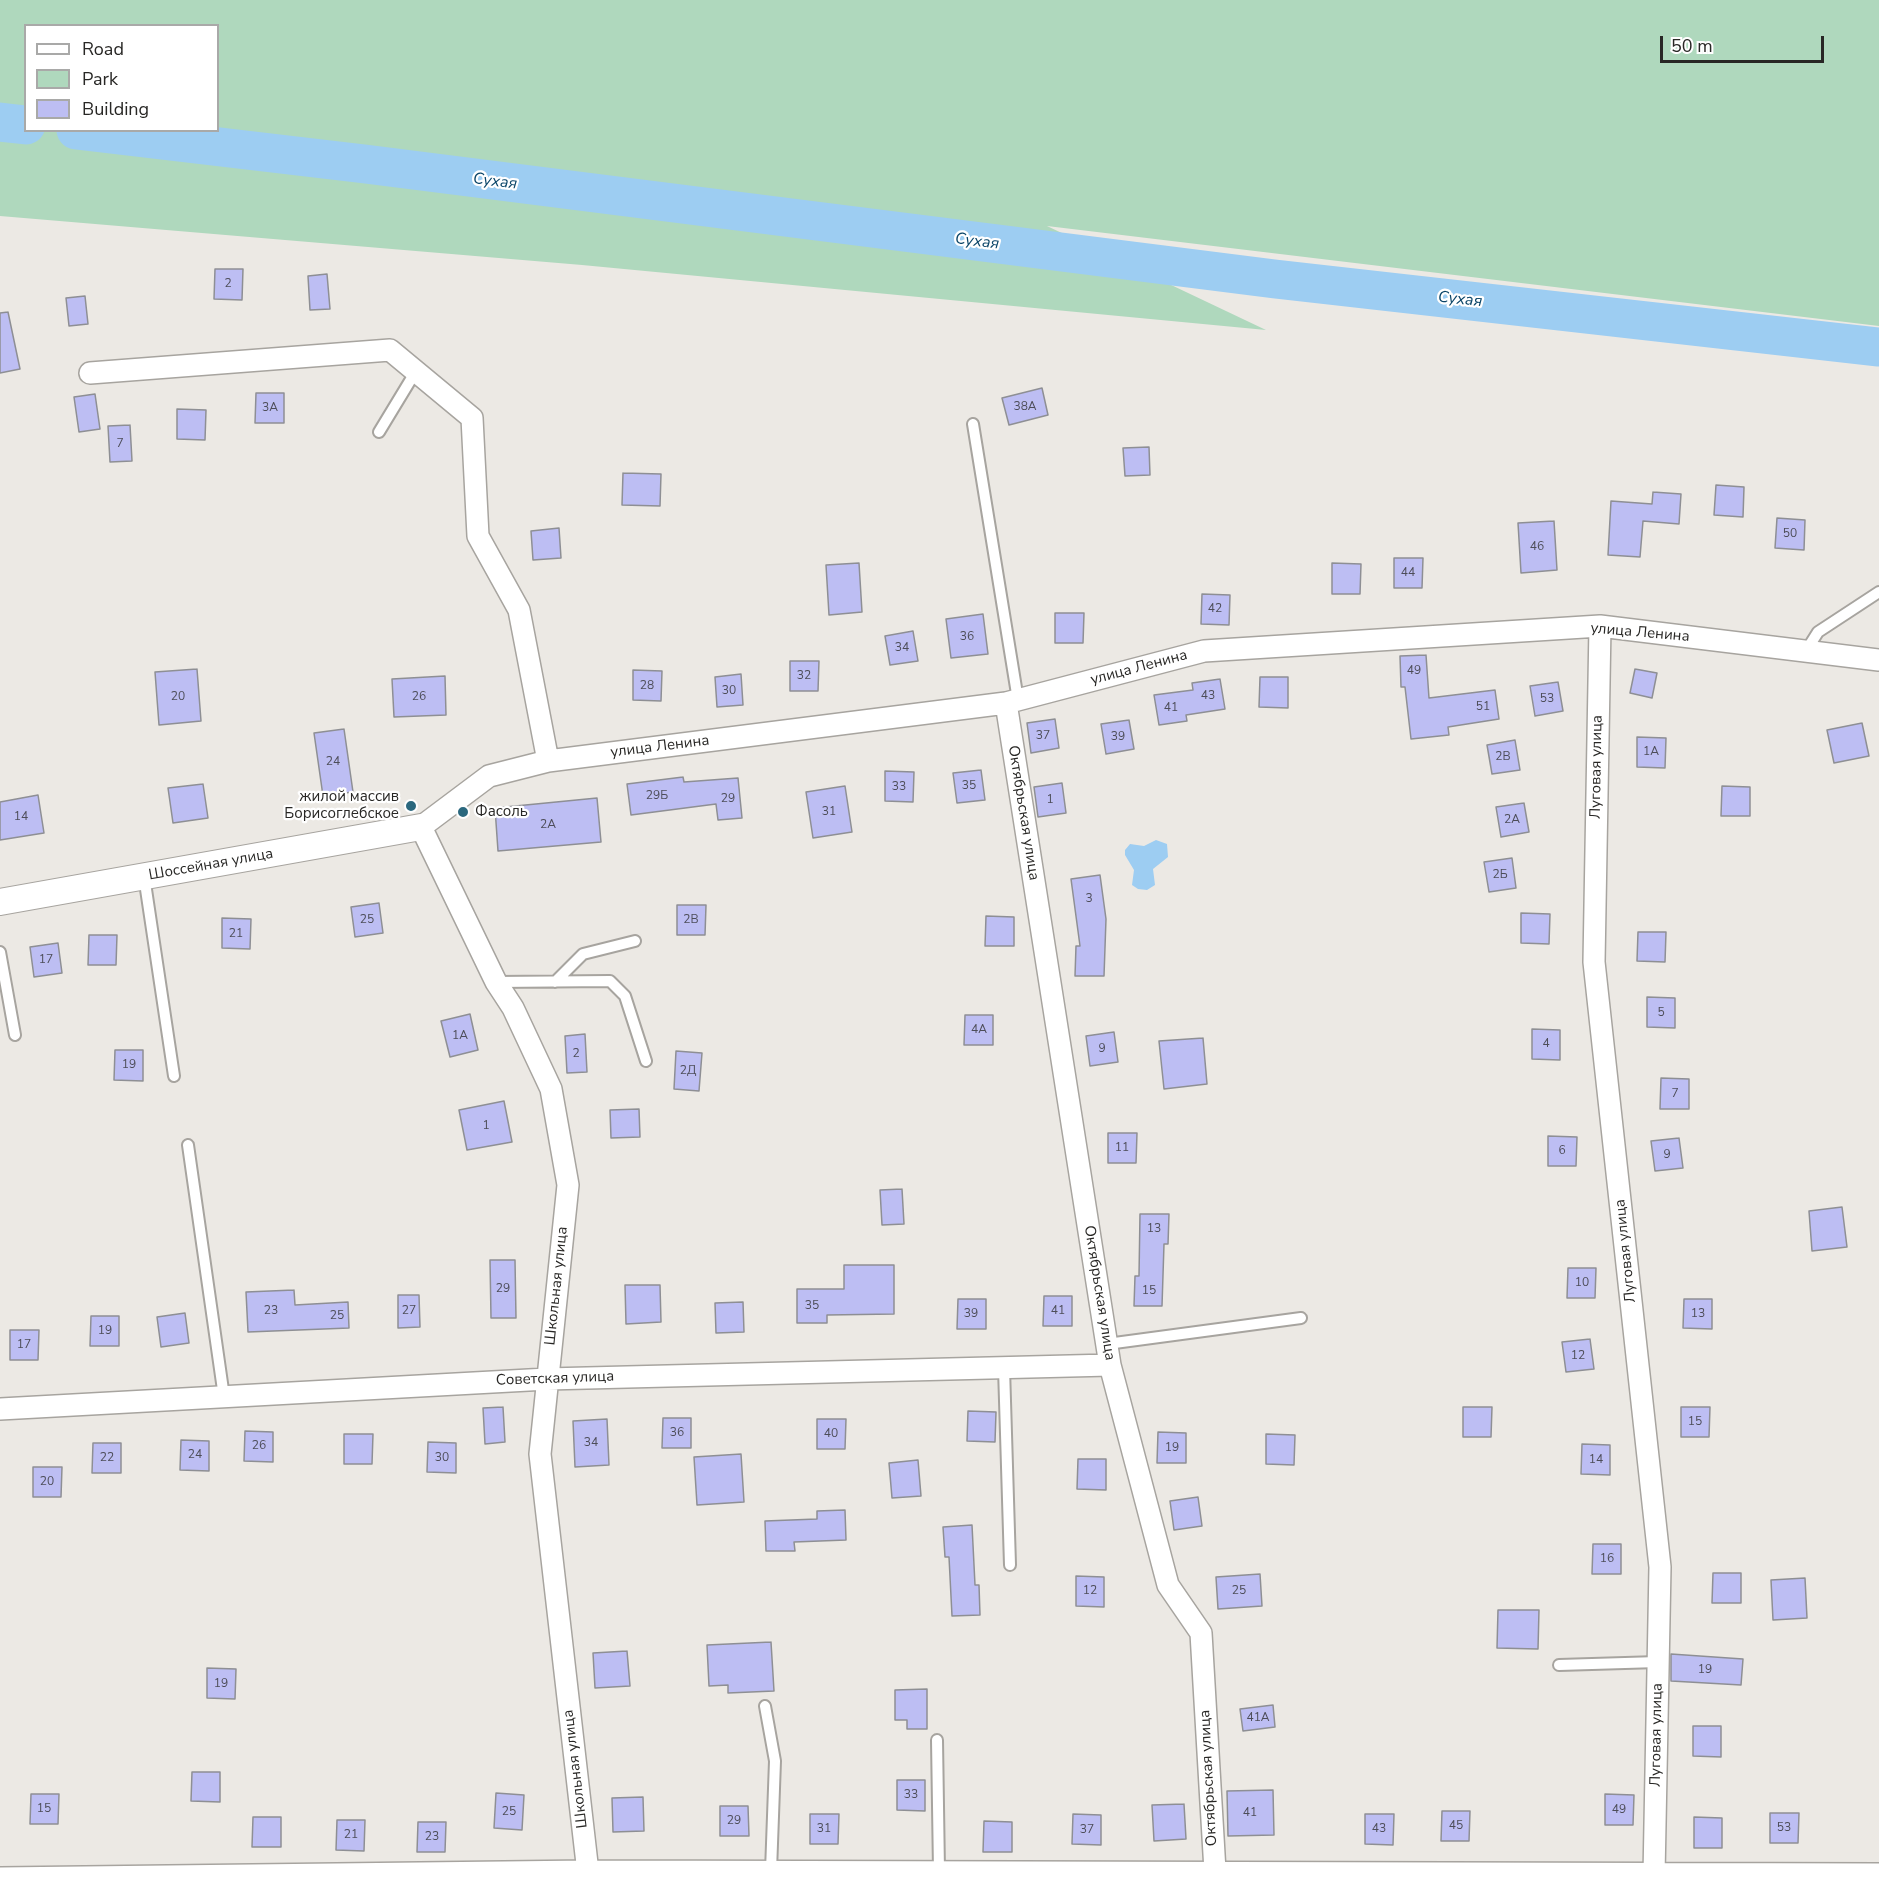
<!DOCTYPE html>
<html>
<head>
<meta charset="utf-8">
<style>
	body { margin:0 }
	#map { position:relative; width:1879px; height:1881px; overflow:hidden; background:#ece9e4; font-family:"Nunito Sans",sans-serif }
	canvas { display:block }
	.legend { position:absolute; left:24px; top:24px; width:195px; height:108px; box-sizing:border-box; background:#fff; border:2px solid #a9a9a8; margin:0; padding:8px 10px; list-style:none; font-size:18px; color:#282725 }
	.legend li { display:flex; align-items:center; gap:12px; height:30px }
	.legend b { width:30px; border:2px solid #a9a9a8 }
	.scale { position:absolute; left:1660px; top:36px; width:164px; height:27px; box-sizing:border-box; border:3px solid #282725; border-top:0; padding-left:8px; font-size:18px; line-height:21px; white-space:nowrap; color:#282725; -webkit-text-stroke:4px #fff; paint-order:stroke }
</style>
</head>
<body>
<div id="map">
<canvas width="1879" height="1881"></canvas>
<ul class="legend">
<li><b style="height:8px;background:#fff"></b>Road</li>
<li><b style="height:16px;background:#afd8bd"></b>Park</li>
<li><b style="height:16px;background:#bdbef3"></b>Building</li>
</ul>
<div class="scale">50 m</div>
</div>
<script>
const g = document.querySelector('canvas').getContext('2d');
g.lineJoin = 'round';
function paint(path, color) {
  g.fillStyle = color;
  g.fill(path, 'evenodd');
}
function shape(rows) {
  const path = new Path2D();
  for (const r of rows) {
    path.moveTo(r[0], r[1]);
    for (let i = 2; i < r.length; i += 2) path.lineTo(r[i], r[i + 1]);
  }
  return path;
}
function strokePath(path, color, width, dash) {
  g.strokeStyle = color;
  g.lineWidth = width;
  g.lineCap = dash ? 'butt' : 'round';
  g.setLineDash(dash || []);
  g.stroke(path);
}
function label(font, color, halo, rows, align = 'center') {
  g.font = font + ' "Nunito Sans",sans-serif';
  g.lineWidth = 4.5;
  g.setLineDash([]);
  g.textBaseline = 'middle';
  g.strokeStyle = halo;
  g.fillStyle = color;
  for (const [text, x, y, turn = 0] of rows) {
    g.save();
    g.translate(x, y);
    g.rotate((+turn || 0) * Math.PI / 180);
    g.textAlign = isNaN(turn) ? turn : align;
    if (halo) g.strokeText(text, 0, 0);
    g.fillText(text, 0, 0);
    g.restore();
  }
}
paint(shape([
	[0,0,1879,0,1879,326,1047,226,1266,330,582,265,0,216],
	[26,26,218,26,218,130,26,130]
]), '#afd8bd');
paint(shape([
	[1156,840,1167,844,1168,857,1153,869,1155,885,1147,890,1138,889,1132,885,1134,870,1125,855,1125,850,1130,844,1144,846]
]), '#9dcdf2');
strokePath(shape([
	[0,122,26,125],
	[76,130,365,164,1275,279,1879,347]
]), '#9dcdf2', 39);
const building = shape([
	[215,269,243,269,242,300,214,299,215,269],
	[327,274,330,309,310,310,308,276,327,274],
	[85,296,88,324,69,326,66,298,85,296],
	[8,312,20,369,0,373,0,313,8,312],
	[1042,388,1048,415,1009,425,1002,398,1042,388],
	[256,393,284,393,284,423,255,423,256,393],
	[95,394,100,429,79,432,74,397,95,394],
	[177,409,206,410,205,440,177,439,177,409],
	[130,425,132,461,110,462,108,426,130,425],
	[1149,447,1150,475,1125,476,1123,448,1149,447],
	[623,473,661,474,660,506,622,505,623,473],
	[1716,485,1744,487,1743,517,1714,515,1716,485],
	[1653,492,1681,494,1679,524,1643,521,1640,557,1608,555,1611,501,1652,504,1653,492],
	[1777,518,1805,520,1804,550,1775,548,1777,518],
	[1554,521,1557,570,1521,573,1518,523,1554,521],
	[559,528,561,558,533,560,531,531,559,528],
	[1394,558,1423,558,1422,588,1394,588,1394,558],
	[859,563,862,612,829,615,826,565,859,563],
	[1332,563,1361,564,1360,594,1332,594,1332,563],
	[1202,594,1230,595,1229,625,1201,624,1202,594],
	[1055,613,1084,613,1083,643,1055,643,1055,613],
	[983,614,988,654,951,658,946,619,983,614],
	[913,631,918,661,890,665,885,636,913,631],
	[1426,655,1429,698,1495,690,1499,719,1448,727,1449,735,1411,739,1405,687,1401,687,1400,656,1426,655],
	[790,661,819,661,818,691,790,691,790,661],
	[197,669,201,721,159,725,155,672,197,669],
	[1635,669,1657,673,1652,698,1630,693,1635,669],
	[633,670,662,671,661,701,633,700,633,670],
	[741,674,743,705,717,707,715,677,741,674],
	[445,676,446,715,394,717,392,679,445,676],
	[1260,677,1288,677,1288,708,1259,707,1260,677],
	[1220,679,1225,709,1186,715,1187,721,1159,725,1154,695,1193,690,1192,683,1220,679],
	[1558,682,1563,711,1535,716,1530,686,1558,682],
	[1055,719,1059,748,1031,753,1027,723,1055,719],
	[1129,720,1134,749,1106,754,1101,724,1129,720],
	[1862,723,1869,756,1834,763,1827,730,1862,723],
	[344,729,353,792,323,796,314,733,344,729],
	[1637,737,1666,738,1665,768,1637,767,1637,737],
	[1515,740,1520,770,1492,774,1487,745,1515,740],
	[981,770,985,800,957,803,953,773,981,770],
	[885,771,914,772,913,802,885,801,885,771],
	[683,777,684,782,738,778,742,818,718,820,716,804,631,815,627,784,683,777],
	[1062,783,1066,813,1038,817,1034,787,1062,783],
	[203,784,208,818,173,823,168,788,203,784],
	[845,786,852,832,813,838,806,792,845,786],
	[1722,786,1750,787,1750,816,1721,816,1722,786],
	[38,795,44,833,0,840,0,802,38,795],
	[597,798,601,842,498,851,495,808,597,798],
	[1524,803,1529,832,1501,837,1496,807,1524,803],
	[1512,858,1516,888,1489,892,1484,862,1512,858],
	[1100,875,1106,919,1104,976,1075,976,1076,946,1080,946,1071,879,1100,875],
	[379,903,383,933,355,937,351,907,379,903],
	[677,905,706,905,705,935,677,935,677,905],
	[1521,913,1550,914,1549,944,1521,943,1521,913],
	[986,916,1014,917,1014,946,985,946,986,916],
	[222,918,251,919,250,949,222,948,222,918],
	[1638,932,1666,932,1665,962,1637,961,1638,932],
	[89,935,117,935,116,965,88,965,89,935],
	[58,943,62,973,34,977,30,947,58,943],
	[1647,997,1675,998,1675,1028,1647,1027,1647,997],
	[470,1014,478,1050,450,1057,441,1021,470,1014],
	[965,1015,993,1015,993,1045,964,1045,965,1015],
	[1532,1029,1560,1030,1560,1060,1532,1059,1532,1029],
	[1114,1032,1118,1062,1090,1066,1086,1036,1114,1032],
	[585,1034,587,1072,567,1073,565,1036,585,1034],
	[1203,1038,1207,1084,1164,1089,1159,1041,1203,1038],
	[115,1050,143,1050,143,1081,114,1080,115,1050],
	[676,1051,702,1053,699,1091,674,1089,676,1051],
	[1661,1078,1689,1079,1689,1109,1660,1109,1661,1078],
	[504,1101,512,1142,467,1150,459,1110,504,1101],
	[639,1109,640,1137,611,1138,610,1110,639,1109],
	[1108,1133,1137,1133,1136,1163,1108,1163,1108,1133],
	[1548,1136,1577,1137,1576,1166,1548,1166,1548,1136],
	[1679,1138,1683,1168,1655,1171,1651,1141,1679,1138],
	[902,1189,904,1224,882,1225,880,1190,902,1189],
	[1842,1207,1847,1247,1812,1251,1809,1211,1842,1207],
	[1140,1214,1169,1214,1168,1244,1164,1244,1162,1306,1134,1306,1135,1276,1139,1276,1140,1214],
	[490,1260,515,1260,516,1318,491,1318,490,1260],
	[844,1265,894,1265,894,1314,827,1315,827,1323,797,1323,797,1289,844,1289,844,1265],
	[1568,1268,1596,1268,1595,1298,1567,1298,1568,1268],
	[625,1285,660,1285,661,1322,626,1324,625,1285],
	[294,1290,295,1305,348,1302,349,1328,248,1332,246,1292,294,1290],
	[398,1295,419,1295,420,1327,398,1328,398,1295],
	[1044,1296,1072,1296,1072,1326,1043,1326,1044,1296],
	[958,1299,986,1299,986,1329,957,1329,958,1299],
	[1684,1299,1712,1299,1712,1329,1683,1328,1684,1299],
	[743,1302,744,1332,716,1333,715,1303,743,1302],
	[185,1313,189,1343,161,1347,157,1317,185,1313],
	[91,1316,119,1316,119,1346,90,1346,91,1316],
	[10,1330,39,1330,38,1360,10,1360,10,1330],
	[1590,1339,1594,1369,1566,1372,1562,1342,1590,1339],
	[503,1407,505,1442,485,1444,483,1408,503,1407],
	[1463,1407,1492,1407,1491,1437,1463,1437,1463,1407],
	[1681,1407,1710,1407,1709,1437,1681,1437,1681,1407],
	[968,1411,996,1412,995,1442,967,1441,968,1411],
	[663,1418,691,1418,691,1448,662,1448,663,1418],
	[607,1419,609,1465,575,1467,573,1421,607,1419],
	[817,1419,846,1419,845,1449,817,1449,817,1419],
	[245,1431,273,1432,273,1462,244,1461,245,1431],
	[1158,1432,1186,1433,1186,1463,1157,1463,1158,1432],
	[344,1434,373,1434,372,1464,344,1464,344,1434],
	[1266,1434,1295,1435,1294,1465,1266,1464,1266,1434],
	[181,1440,209,1441,209,1471,180,1470,181,1440],
	[428,1442,456,1443,456,1473,427,1472,428,1442],
	[93,1443,121,1443,121,1473,92,1473,93,1443],
	[1582,1444,1610,1445,1610,1475,1581,1474,1582,1444],
	[741,1454,744,1502,697,1505,694,1457,741,1454],
	[1078,1459,1106,1459,1106,1490,1077,1489,1078,1459],
	[918,1460,921,1496,892,1498,889,1463,918,1460],
	[33,1467,62,1467,61,1497,33,1497,33,1467],
	[1198,1497,1202,1526,1174,1530,1170,1501,1198,1497],
	[845,1510,846,1540,794,1542,795,1551,766,1551,765,1521,817,1519,817,1511,845,1510],
	[972,1525,975,1585,979,1585,980,1615,952,1616,949,1557,945,1557,943,1527,972,1525],
	[1593,1544,1621,1544,1621,1574,1592,1574,1593,1544],
	[1713,1573,1741,1573,1741,1603,1712,1603,1713,1573],
	[1260,1574,1262,1606,1218,1609,1216,1577,1260,1574],
	[1076,1576,1104,1577,1104,1607,1076,1606,1076,1576],
	[1805,1578,1807,1618,1773,1620,1771,1580,1805,1578],
	[1498,1610,1539,1610,1538,1649,1497,1648,1498,1610],
	[771,1642,774,1691,728,1693,728,1685,709,1686,707,1645,771,1642],
	[627,1651,630,1686,595,1688,593,1653,627,1651],
	[1671,1654,1743,1659,1741,1685,1671,1681,1671,1654],
	[207,1668,236,1669,235,1699,207,1698,207,1668],
	[927,1689,927,1729,907,1729,907,1720,895,1720,895,1690,927,1689],
	[1273,1705,1275,1727,1243,1731,1240,1709,1273,1705],
	[1693,1726,1721,1726,1721,1757,1693,1756,1693,1726],
	[192,1772,220,1772,220,1802,191,1801,192,1772],
	[897,1780,925,1780,925,1811,897,1810,897,1780],
	[1273,1790,1274,1835,1228,1836,1227,1791,1273,1790],
	[496,1793,524,1795,522,1830,494,1828,496,1793],
	[31,1794,59,1794,58,1824,30,1824,31,1794],
	[1605,1794,1634,1795,1633,1825,1605,1825,1605,1794],
	[643,1797,644,1831,613,1832,612,1798,643,1797],
	[1184,1804,1186,1839,1154,1841,1152,1805,1184,1804],
	[720,1806,748,1806,749,1836,720,1836,720,1806],
	[1442,1811,1470,1811,1469,1841,1441,1841,1442,1811],
	[1770,1813,1799,1813,1798,1843,1770,1843,1770,1813],
	[810,1814,839,1814,838,1844,810,1844,810,1814],
	[1073,1814,1101,1815,1101,1845,1072,1844,1073,1814],
	[1365,1814,1394,1814,1393,1845,1365,1844,1365,1814],
	[253,1817,281,1817,281,1847,252,1847,253,1817],
	[1694,1817,1722,1818,1722,1848,1694,1848,1694,1817],
	[337,1820,365,1820,364,1851,336,1850,337,1820],
	[984,1821,1012,1822,1012,1852,983,1852,984,1821],
	[418,1822,446,1822,445,1852,417,1852,418,1822]
]);
paint(building, '#bdbef3');
strokePath(building, '#8e8f94', 1.5);
const service = shape([
	[973,424,1018,700],
	[379,432,416,371],
	[1806,651,1818,632,1879,592],
	[144,876,174,1076],
	[0,952,15,1035],
	[496,982,610,981,625,996,646,1061],
	[555,982,583,954,635,941],
	[188,1145,224,1397],
	[1107,1344,1301,1318],
	[1004,1368,1010,1565],
	[1559,1665,1658,1662],
	[765,1706,775,1761,771,1871],
	[937,1740,939,1871]
]);
const minor = shape([
	[90,373,390,350,472,418,478,536,519,610,548,761],
	[1600,626,1594,962,1660,1567,1654,1875],
	[1006,703,1110,1365,1168,1585,1201,1633,1215,1871],
	[0,1409,547,1379,1110,1365],
	[0,1878,588,1871,1879,1874],
	[589,1881,540,1454,568,1185,551,1089,513,1008,496,982,421,827,489,776,548,761,1006,703,1204,651,1600,626,1879,660]
]);
const tertiary = shape([
	[0,902,421,827]
]);
strokePath(service, '#a7a49f', 14);
strokePath(minor, '#a7a49f', 24);
strokePath(tertiary, '#a7a49f', 28);
strokePath(service, '#fff', 10);
strokePath(minor, '#fff', 21);
strokePath(tertiary, '#fff', 26);
for (const [x, y, r, color] of [
	[411,806,6,"#2b687e"],
	[463,812,6,"#2b687e"]
]) {
  const dot = new Path2D();
  dot.arc(x, y, r, 0, 2 * Math.PI);
  g.fillStyle = color;
  g.fill(dot);
  strokePath(dot, '#fff', 2);
}
label('12px', '#4d4d58', null, [
	["2",228,284],
	["38А",1025,407],
	["3А",270,408],
	["7",120,444],
	["50",1790,534],
	["46",1537,547],
	["44",1408,573],
	["42",1215,609],
	["36",967,637],
	["34",902,648],
	["49",1414,671],
	["32",804,676],
	["28",647,686],
	["30",729,691],
	["43",1208,696],
	["20",178,697],
	["26",419,697],
	["53",1547,699],
	["51",1483,707],
	["41",1171,708],
	["37",1043,736],
	["39",1118,737],
	["1А",1651,752],
	["2В",1503,757],
	["24",333,762],
	["35",969,786],
	["33",899,787],
	["29Б",657,796],
	["29",728,799],
	["1",1050,800],
	["31",829,812],
	["14",21,817],
	["2А",1512,820],
	["2А",548,825],
	["2Б",1500,875],
	["3",1089,899],
	["25",367,920],
	["2В",691,920],
	["21",236,934],
	["17",46,960],
	["5",1661,1013],
	["4А",979,1030],
	["1А",460,1036],
	["4",1546,1044],
	["9",1102,1049],
	["2",576,1054],
	["19",129,1065],
	["2Д",688,1071],
	["7",1675,1094],
	["1",486,1126],
	["11",1122,1148],
	["6",1562,1151],
	["9",1667,1155],
	["13",1154,1229],
	["10",1582,1283],
	["29",503,1289],
	["15",1149,1291],
	["35",812,1306],
	["23",271,1311],
	["27",409,1311],
	["41",1058,1311],
	["39",971,1314],
	["13",1698,1314],
	["25",337,1316],
	["19",105,1331],
	["17",24,1345],
	["12",1578,1356],
	["15",1695,1422],
	["36",677,1433],
	["40",831,1434],
	["34",591,1443],
	["26",259,1446],
	["19",1172,1448],
	["24",195,1455],
	["22",107,1458],
	["30",442,1458],
	["14",1596,1460],
	["20",47,1482],
	["16",1607,1559],
	["12",1090,1591],
	["25",1239,1591],
	["19",1705,1670],
	["19",221,1684],
	["41А",1258,1718],
	["33",911,1795],
	["15",44,1809],
	["49",1619,1810],
	["25",509,1812],
	["41",1250,1813],
	["29",734,1821],
	["45",1456,1826],
	["53",1784,1828],
	["31",824,1829],
	["43",1379,1829],
	["37",1087,1830],
	["21",351,1835],
	["23",432,1837]
]);
label('15px', '#282725', '#fff', [
	["улица Ленина",1640,633,5],
	["улица Ленина",1139,668,-15],
	["улица Ленина",660,747,-7],
	["Луговая улица",1597,767,-89],
	["Октябрьская улица",1023,813,81],
	["Шоссейная улица",211,865,-10],
	["Луговая улица",1626,1251,-96],
	["Школьная улица",557,1286,-84],
	["Октябрьская улица",1099,1293,81],
	["Советская улица",555,1379,-2],
	["Луговая улица",1657,1735,-89],
	["Школьная улица",576,1769,-97],
	["Октябрьская улица",1209,1778,-93]
]);
label('15px', '#282725', '#fff', [
	["жилой массив",399,797],
	["Борисоглебское",399,814],
	["Фасоль",475,812,"left"]
], 'right');
label('italic 16px', '#0a4568', '#fff', [
	["Сухая",495,182,7],
	["Сухая",977,242,7],
	["Сухая",1460,300,6]
]);
</script>
</body>
</html>
